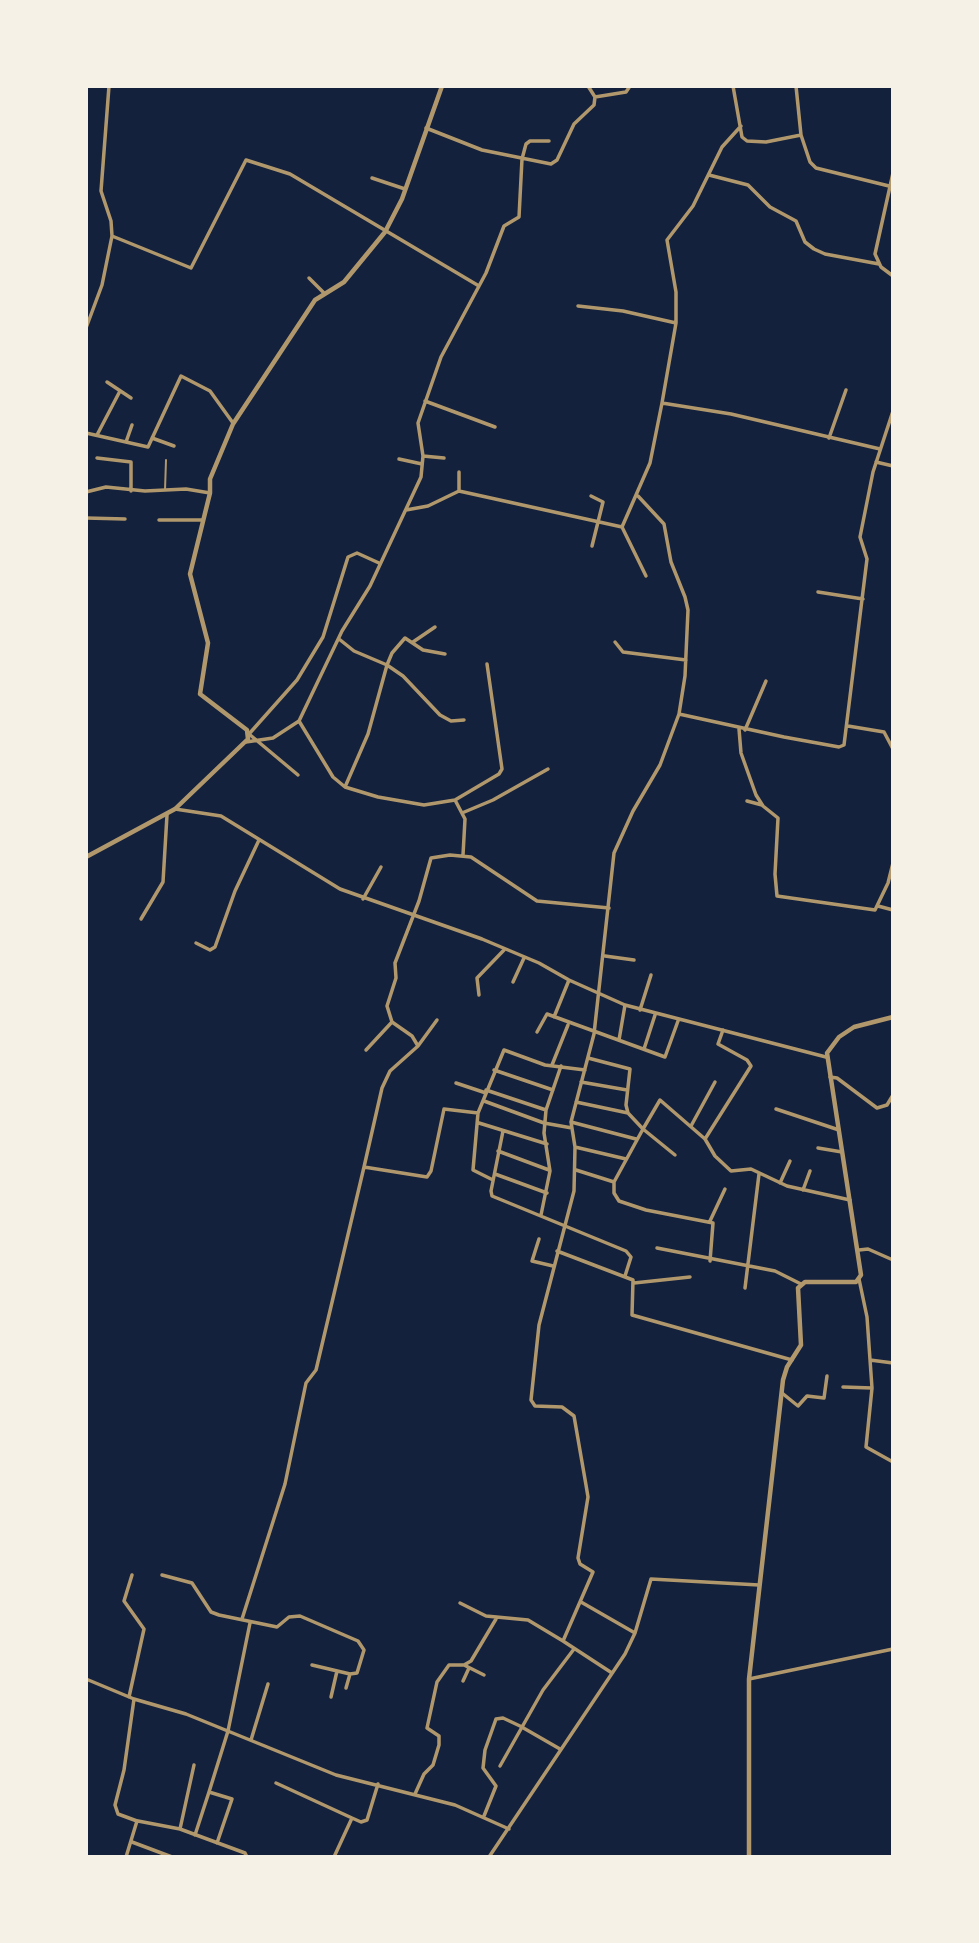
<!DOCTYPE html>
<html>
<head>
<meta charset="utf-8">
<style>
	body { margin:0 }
	#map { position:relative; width:979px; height:1943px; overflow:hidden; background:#14213d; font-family:"Source Serif 4",serif }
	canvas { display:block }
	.frame { position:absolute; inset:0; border:88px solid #f6f1e7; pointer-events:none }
</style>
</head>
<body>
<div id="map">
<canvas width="979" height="1943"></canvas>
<div class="frame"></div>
</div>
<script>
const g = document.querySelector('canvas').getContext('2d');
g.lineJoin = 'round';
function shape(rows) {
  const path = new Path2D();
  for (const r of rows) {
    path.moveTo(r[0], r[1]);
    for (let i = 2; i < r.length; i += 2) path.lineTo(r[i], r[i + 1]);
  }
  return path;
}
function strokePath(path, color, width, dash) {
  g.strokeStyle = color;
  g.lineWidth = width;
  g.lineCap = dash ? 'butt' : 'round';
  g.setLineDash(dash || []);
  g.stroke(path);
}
strokePath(shape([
	[165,490,166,460]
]), '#b1986c', 2);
strokePath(shape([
	[733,86,742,137,747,141,766,142,801,135,810,162,816,168,889,186],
	[796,86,801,135],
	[595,97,626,92,630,86],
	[426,128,482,150,551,164,557,160,574,124,594,105,595,97,588,86],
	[893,173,875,254,881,267,893,276],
	[709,175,748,185,770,207,796,221,805,242,814,249,825,254,879,264],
	[372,178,405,189],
	[112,236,191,268,246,160,290,174,479,286],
	[309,278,324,293],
	[578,306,623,311,676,323,662,403],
	[676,323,676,292,667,240,693,206,722,147,741,126],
	[86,328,102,285,112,236,111,221,101,191,109,86],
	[107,382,131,398],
	[425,401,495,427],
	[86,433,148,447,181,376,210,391,233,423],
	[97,435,120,391],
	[152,438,174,446],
	[829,438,846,390],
	[126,442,132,425],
	[423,456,444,458],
	[97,458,131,462,131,491],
	[399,459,422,464],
	[876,462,893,466],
	[459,472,459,491,622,527,650,463,662,403,731,414,880,449],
	[86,492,106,487,145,491,186,489,210,493],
	[591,496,603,502,592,546],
	[638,496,664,524,671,562,685,597,688,610,685,676,679,714],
	[406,510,428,506,459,491],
	[86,518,125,519],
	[159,520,203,520],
	[622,527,646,576],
	[818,592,863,599],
	[339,639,354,651,387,665,368,734,345,787],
	[413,642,435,627],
	[615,642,623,652,686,660],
	[445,654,423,650,405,638,392,653,387,665,403,676,440,715,451,721,464,720],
	[299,721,333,777,345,787,378,797,424,805,455,800,499,774,502,769,487,664],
	[848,726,884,732,893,749],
	[739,729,741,753,756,795,763,806,778,818,775,874,777,896,875,910,888,883,893,863],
	[745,730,766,681],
	[246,742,273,738,299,721,342,631,370,586,421,477,423,456,418,423,441,357,486,273,504,226,519,217,522,159,526,144,530,141,549,141],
	[298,775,249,734,297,680,323,637,348,557,357,553,379,563],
	[455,800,465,819,463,855],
	[747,801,762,805],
	[175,809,221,816,340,889,482,939,539,963,569,980,625,1005,826,1057],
	[462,813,493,800,548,769],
	[363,899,381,867],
	[878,906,893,910],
	[141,919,163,882,167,815],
	[196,943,210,950,215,947,235,891,259,840],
	[605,956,634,960],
	[513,982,524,958],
	[479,995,477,978,504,950],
	[640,1010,651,975],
	[554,1017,569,980],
	[537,1032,547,1014,665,1057,678,1021],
	[619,1040,625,1005],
	[418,1046,437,1020],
	[644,1049,655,1015],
	[366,1050,392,1022],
	[588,1058,630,1069,626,1105,628,1113,643,1129,614,1182,614,1193,619,1201,646,1210,713,1223,710,1261],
	[552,1065,568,1025],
	[494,1070,553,1090],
	[830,1077,837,1078,877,1108,887,1105,893,1095],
	[581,1082,627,1090],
	[456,1083,486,1093],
	[486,1090,546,1110],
	[484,1101,544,1123,572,1128],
	[576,1102,628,1113],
	[776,1109,839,1130],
	[571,1122,636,1139],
	[479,1123,547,1144],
	[691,1126,715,1082],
	[503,1131,491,1191,492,1196,626,1251,631,1257,625,1276],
	[705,1139,751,1066,747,1060,718,1044,723,1030],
	[575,1147,626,1159],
	[818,1148,842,1152],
	[498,1151,549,1170],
	[675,1155,643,1129,660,1100,705,1139,715,1156,731,1171,751,1169,787,1186,850,1200],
	[364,1167,382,1088,390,1071,418,1046,412,1036,392,1022,387,1006,396,978,395,963,419,901,431,858,450,855,471,857,537,901,609,908],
	[576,1170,614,1182],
	[495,1174,547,1193],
	[493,1180,473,1170,478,1113,504,1050,545,1065,585,1070],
	[780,1183,790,1161],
	[803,1190,810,1171],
	[541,1215,550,1171,544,1133,546,1110,561,1066],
	[710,1221,725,1189],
	[539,1239,532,1261,553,1266],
	[657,1248,775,1271,801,1284],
	[859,1250,868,1249,893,1260],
	[557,1251,633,1280,632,1315,792,1360],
	[634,1283,690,1277],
	[745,1288,759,1174],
	[870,1360,893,1363],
	[843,1387,872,1388,867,1317,859,1279],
	[872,1388,866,1447,893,1462],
	[782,1393,798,1406,807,1396,824,1398,827,1376],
	[162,1575,192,1583,211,1612,219,1615,277,1627,289,1617,300,1616,358,1641,364,1650,357,1673,350,1674,346,1688],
	[581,1602,635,1633],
	[460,1603,486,1616,528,1620,563,1641],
	[242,1619,285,1484,306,1383,316,1370,364,1167,427,1177,431,1171,444,1109,478,1113],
	[312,1665,350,1674],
	[464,1665,484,1675],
	[612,1673,563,1641,593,1572,580,1564,578,1558,588,1497,586,1485,574,1416,562,1407,535,1406,531,1400,539,1325,574,1191,575,1147,571,1122,594,1034,614,853,633,811,660,765,679,714,784,737,839,747,844,745,867,559,860,537,873,472,893,411],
	[86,1679,134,1699,186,1714,336,1775,455,1805,509,1829],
	[749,1679,893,1649],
	[463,1681,469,1668],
	[129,1697,144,1629,124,1601,132,1575],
	[331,1697,337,1671],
	[251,1740,268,1684],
	[500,1766,543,1690,574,1649],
	[276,1783,352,1818],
	[415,1794,424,1774,433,1765,439,1745,439,1736,427,1728,437,1682,449,1665,464,1665,471,1661,496,1619],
	[484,1816,496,1786,483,1768,485,1750,496,1719,503,1718,520,1726,560,1749],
	[138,1821,180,1829,245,1853,247,1857],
	[180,1829,194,1765],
	[195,1835,209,1792],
	[132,1842,172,1857],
	[217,1843,232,1799,209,1792,228,1731,250,1623],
	[126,1857,137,1821,118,1814,115,1805,124,1770,134,1699],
	[334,1857,352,1818,361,1822,367,1820,378,1784],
	[489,1857,625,1654,635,1633,651,1579,759,1585]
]), '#b1986c', 3.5);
strokePath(shape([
	[86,857,175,809,248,739,247,730,200,694,208,643,190,574,210,493,210,479,233,424,315,300,344,282,385,232,402,199,442,86],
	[749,1857,749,1679,783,1380,787,1367,801,1345,798,1288,805,1282,856,1282,861,1275,827,1053,839,1037,854,1027,893,1017]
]), '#b1986c', 4.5);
</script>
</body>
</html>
